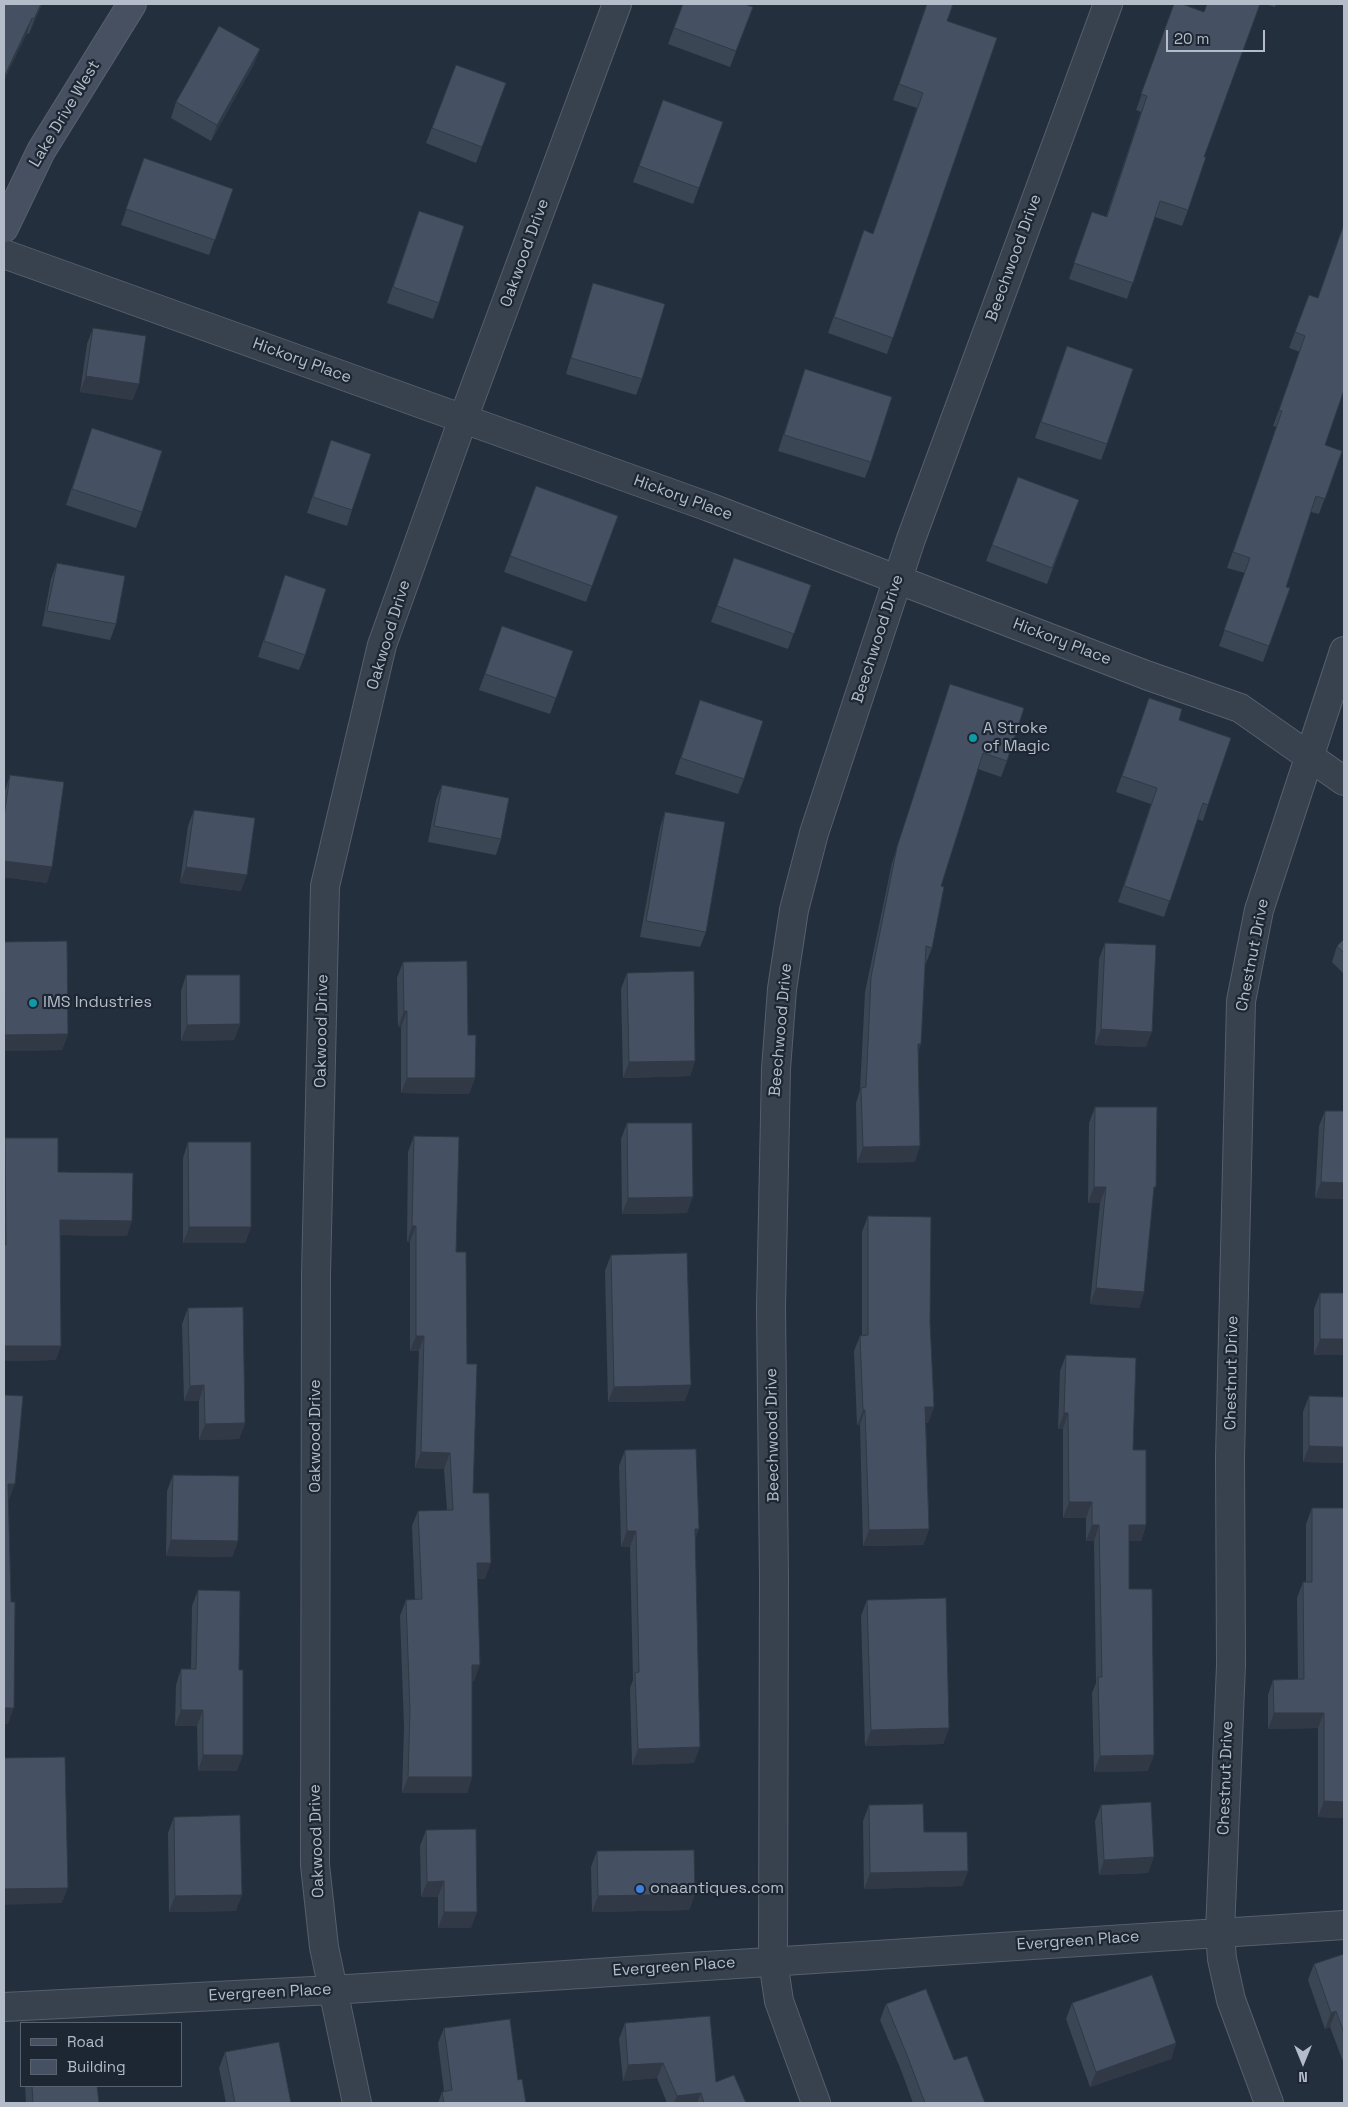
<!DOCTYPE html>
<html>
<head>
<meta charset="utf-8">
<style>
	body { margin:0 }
	#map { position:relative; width:1348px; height:2107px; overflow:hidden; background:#242f3e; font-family:"Space Grotesk",sans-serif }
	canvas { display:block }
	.frame { position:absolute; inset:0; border:5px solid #b4bcc9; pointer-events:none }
	.legend { position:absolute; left:20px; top:2022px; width:162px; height:65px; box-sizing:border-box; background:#1d2633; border:1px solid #59626f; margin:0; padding:6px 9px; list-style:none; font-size:15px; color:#b4bcc9 }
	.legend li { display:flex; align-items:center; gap:10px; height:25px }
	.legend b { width:25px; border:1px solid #59626f }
	.north { position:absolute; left:1278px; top:2037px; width:50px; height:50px; -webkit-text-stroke:4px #1d2633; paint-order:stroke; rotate:180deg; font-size:14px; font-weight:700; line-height:20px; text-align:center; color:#b4bcc9 }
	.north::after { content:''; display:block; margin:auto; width:18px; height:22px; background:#b4bcc9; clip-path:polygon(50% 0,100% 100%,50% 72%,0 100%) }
	.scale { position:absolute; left:1166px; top:30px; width:99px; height:22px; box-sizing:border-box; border:2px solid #b4bcc9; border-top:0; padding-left:6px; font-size:15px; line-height:18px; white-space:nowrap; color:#b4bcc9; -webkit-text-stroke:4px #1d2633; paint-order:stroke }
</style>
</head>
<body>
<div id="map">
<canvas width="1348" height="2107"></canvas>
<div class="frame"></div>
<ul class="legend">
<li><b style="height:6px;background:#465061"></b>Road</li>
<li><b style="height:14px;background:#455162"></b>Building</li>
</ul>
<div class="north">N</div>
<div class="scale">20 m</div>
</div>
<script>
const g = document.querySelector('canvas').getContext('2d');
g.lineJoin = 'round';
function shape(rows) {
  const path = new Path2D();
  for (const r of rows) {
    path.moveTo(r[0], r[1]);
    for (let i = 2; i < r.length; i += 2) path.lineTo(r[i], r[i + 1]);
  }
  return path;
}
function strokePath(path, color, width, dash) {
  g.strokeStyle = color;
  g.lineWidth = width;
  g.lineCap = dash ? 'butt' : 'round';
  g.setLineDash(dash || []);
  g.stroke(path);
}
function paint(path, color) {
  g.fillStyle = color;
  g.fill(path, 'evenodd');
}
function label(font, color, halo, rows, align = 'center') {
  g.font = font + ' "Space Grotesk",sans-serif';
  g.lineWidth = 4.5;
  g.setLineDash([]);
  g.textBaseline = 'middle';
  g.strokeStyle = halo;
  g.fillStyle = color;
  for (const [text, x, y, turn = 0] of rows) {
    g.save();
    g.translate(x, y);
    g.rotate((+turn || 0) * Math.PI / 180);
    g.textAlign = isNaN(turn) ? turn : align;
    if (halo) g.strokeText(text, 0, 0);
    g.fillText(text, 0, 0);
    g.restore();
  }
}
const street = shape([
	[4,254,709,507,1146,675,1240,708,1344,781],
	[4,2007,332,1990,1344,1925],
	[357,2103,324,1947,315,1865,316,1275,325,886,382,645,463,419,617,4],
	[816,2103,779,2001,773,1961,774,1578,771,1307,776,1069,782,989,794,910,814,833,911,539,1108,4],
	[1269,2103,1231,2000,1222,1959,1220,1932,1231,1665,1230,1457,1241,1001,1259,910,1344,651]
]);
const secondary = shape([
	[4,228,41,151,132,4]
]);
strokePath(street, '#565f6c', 30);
strokePath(secondary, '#565f6c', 30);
strokePath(street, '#38414e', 28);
strokePath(secondary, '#465061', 28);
paint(shape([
	[4,4,42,4,29,34,27,33,4,80],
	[683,4,753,7,730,67,668,44],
	[927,4,947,21,997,38,887,354,828,333,864,230,873,234,917,108,893,100],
	[1174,4,1204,157,1188,210,1182,226,1155,217,1127,299,1069,279,1092,212,1106,217,1141,112,1136,110],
	[1265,4,1276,4,1275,7],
	[260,49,254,64,211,141,171,118,176,102],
	[456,65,506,83,476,163,426,143],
	[663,100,723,122,693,204,633,182],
	[144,158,233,189,209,255,121,225],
	[413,227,439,303,433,319,387,303],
	[593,283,642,379,636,395,566,374,588,299],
	[1309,295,1325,445,1342,451,1319,514,1311,512,1286,587,1290,588,1263,662,1219,646,1245,573,1227,568,1277,427,1273,426,1300,352,1289,348],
	[93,328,133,400,80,392,87,344],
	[1061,362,1107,444,1101,460,1035,438],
	[805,369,871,462,865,478,778,451],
	[92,428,142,512,136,528,66,505],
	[331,440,352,510,347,526,307,513],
	[536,486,618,516,586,602,504,572],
	[1073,516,1047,584,986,561,992,545],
	[734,558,811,585,788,649,711,622],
	[57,563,116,624,110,640,42,626,51,579],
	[285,575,305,655,299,670,258,657],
	[502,626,573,651,550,714,479,690],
	[950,684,1007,761,1001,777,978,769,941,886,932,948,926,963,925,963,918,1054,915,1162,857,1163,856,1103,860,1090,865,992,892,863],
	[1149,698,1179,720,1208,805,1203,821,1197,819,1164,917,1118,902,1151,804,1116,792],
	[700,700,744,779,738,794,675,774],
	[10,775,47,883,4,877,4,794],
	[442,785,501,839,496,855,428,842,436,800],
	[194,810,241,891,180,883,188,826],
	[665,812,706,932,700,947,640,937,660,828],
	[1344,939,1344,974,1332,962,1337,946],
	[4,942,68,1034,62,1050,4,1051],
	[1105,943,1146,1047,1095,1045,1099,959],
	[403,962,475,1078,469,1094,401,1093,401,1027,398,1027,397,978],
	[627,973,695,1061,690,1076,623,1078,621,989],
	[186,975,240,1024,234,1040,181,1041,181,991],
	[1095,1107,1144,1292,1139,1308,1090,1304,1100,1203,1088,1203,1089,1123],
	[1325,1111,1344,1199,1315,1198,1319,1126],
	[627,1123,687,1213,622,1214,621,1139],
	[414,1136,456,1252,467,1364,473,1493,485,1579,477,1579,474,1681,472,1681,472,1777,467,1793,402,1793,404,1727,400,1616,406,1600,415,1600,412,1526,418,1511,447,1510,444,1469,415,1468,419,1351,410,1351,410,1242,407,1242,408,1152],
	[5,1138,58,1172,127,1236,60,1235,56,1360,4,1361,4,1140],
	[188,1142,251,1227,245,1243,183,1243,183,1158],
	[868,1216,930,1323,934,1407,928,1423,926,1423,929,1529,923,1545,863,1546,860,1425,857,1425,854,1351,860,1336,862,1335,862,1232],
	[611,1255,685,1401,608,1402,605,1271],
	[1320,1293,1344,1355,1314,1355,1314,1309],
	[188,1308,245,1423,239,1439,199,1440,199,1401,184,1401,182,1324],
	[1066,1355,1133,1450,1146,1525,1141,1541,1129,1541,1129,1589,1148,1771,1094,1772,1092,1693,1096,1683,1094,1541,1086,1541,1086,1518,1063,1518,1063,1429,1058,1429,1060,1371],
	[1309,1396,1344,1397,1344,1463,1303,1462,1303,1412],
	[625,1450,695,1538,694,1763,632,1765,630,1688,633,1680,630,1547,621,1547,619,1466],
	[173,1475,238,1541,232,1557,166,1556,167,1491],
	[1312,1508,1344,1818,1318,1817,1318,1728,1268,1729,1268,1695,1273,1680,1298,1679,1297,1598,1303,1582,1306,1582,1306,1524],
	[198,1590,239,1670,237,1771,198,1771,197,1726,175,1726,176,1685,181,1669,191,1669,192,1606],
	[867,1600,949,1728,943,1744,865,1746,861,1616],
	[869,1805,924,1832,968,1871,962,1886,864,1889,863,1821],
	[1101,1805,1148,1873,1099,1875,1095,1821],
	[174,1817,236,1911,169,1912,168,1833],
	[426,1830,471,1928,438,1928,438,1897,421,1897,420,1846],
	[597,1851,695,1894,689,1910,592,1912,591,1867],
	[1344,1954,1344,2064,1330,2027,1325,2029,1308,1980,1314,1964],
	[1072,2003,1176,2043,1171,2059,1090,2087,1066,2019],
	[886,2004,954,2060,985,2103,913,2103,901,2070,880,2020],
	[625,2023,716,2082,746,2103,667,2103,657,2078,623,2081,619,2039],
	[444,2028,518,2080,526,2103,438,2103,442,2092,444,2091,438,2043],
	[225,2052,291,2103,226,2103,219,2068],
	[25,2086,97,2086,99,2103,26,2103]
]), '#3b4654');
paint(shape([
	[41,4,42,4,29,34,34,19],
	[32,18,27,33,4,80,4,77],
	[260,49,254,64,211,141,217,125],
	[86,376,139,384,133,400,80,392],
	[4,861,52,867,47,883,4,877],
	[186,867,247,875,241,891,180,883],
	[404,1011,407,1011,401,1027,398,1027],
	[240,1024,234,1040,181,1041,187,1025],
	[1101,1029,1152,1032,1146,1047,1095,1045],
	[68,1034,62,1050,4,1051,4,1039,5,1035],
	[918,1044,921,1044,916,1060],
	[695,1061,690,1076,623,1078,629,1062],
	[407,1078,475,1078,469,1094,401,1093],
	[920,1146,915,1162,857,1163,863,1147],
	[1321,1182,1344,1183,1344,1199,1315,1198],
	[1094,1187,1106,1187,1100,1203,1088,1203],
	[693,1197,687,1213,622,1214,628,1198],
	[60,1220,132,1221,127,1236,55,1235],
	[412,1226,416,1226,410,1242,407,1242],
	[189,1227,251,1227,245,1243,183,1243],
	[1096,1288,1144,1292,1139,1308,1090,1304],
	[416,1336,424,1336,419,1351,410,1351],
	[1320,1339,1344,1339,1344,1355,1314,1355],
	[4,1346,61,1346,56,1360,4,1361],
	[204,1385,199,1401,184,1401,190,1386],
	[691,1385,685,1401,608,1402,614,1387],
	[925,1407,934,1407,928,1423,920,1423],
	[863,1410,865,1410,860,1425,857,1425],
	[1064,1413,1068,1413,1063,1429,1058,1429],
	[245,1423,239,1439,199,1440,205,1424],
	[1309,1446,1344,1447,1344,1463,1303,1462],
	[421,1452,450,1453,444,1469,415,1468],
	[8,1484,15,1484,9,1500],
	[1069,1502,1092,1502,1086,1518,1063,1518],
	[1092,1525,1099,1525,1094,1541,1086,1541],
	[1129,1525,1146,1525,1141,1541,1124,1541],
	[695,1529,699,1529,693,1545],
	[929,1529,923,1545,863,1546,869,1530],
	[627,1531,636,1531,630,1547,621,1547],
	[171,1540,238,1541,232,1557,166,1556],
	[477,1563,491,1563,485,1579,471,1579],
	[472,1665,480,1665,474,1681,467,1681],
	[4,1708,14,1708,8,1724,4,1724],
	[181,1710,203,1710,197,1726,175,1726],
	[1274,1713,1324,1713,1318,1728,1268,1729],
	[949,1728,943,1744,865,1746,871,1730],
	[700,1747,694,1763,632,1765,638,1749],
	[203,1755,243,1755,237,1771,198,1771],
	[1154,1755,1148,1771,1094,1772,1100,1756],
	[408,1777,472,1777,467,1793,402,1793],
	[1324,1801,1344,1802,1344,1818,1318,1817],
	[1154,1857,1148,1873,1099,1875,1104,1860],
	[968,1871,962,1886,864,1889,870,1873],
	[444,1881,438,1897,421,1897,427,1882],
	[68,1888,62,1903,4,1905,4,1889],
	[695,1894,689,1910,592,1912,598,1896],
	[242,1895,236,1911,169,1912,175,1896],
	[444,1912,477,1912,471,1928,438,1928],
	[1336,2011,1330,2027,1325,2029,1331,2013],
	[1176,2043,1171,2059,1090,2087,1096,2072],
	[663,2063,657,2078,623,2081,628,2065],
	[701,2093,697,2103,674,2103,677,2096]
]), '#303945');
const building = shape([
	[4,4,41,4,34,19,32,18,4,77,4,4],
	[683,4,744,4,753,7,736,51,674,28,683,4],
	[927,4,953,4,947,21,997,38,893,338,834,317,864,230,873,234,923,93,899,84,927,4],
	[1174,4,1182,4,1204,12,1207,4,1260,4,1204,157,1206,157,1188,210,1160,201,1133,283,1074,263,1092,212,1107,217,1147,96,1141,94,1174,4],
	[219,26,260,49,217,125,176,102,219,26],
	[456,65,506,83,482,147,432,128,456,65],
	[663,100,723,122,699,188,639,166,663,100],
	[144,158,233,189,215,240,126,209,144,158],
	[419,211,464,226,439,303,393,287,419,211],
	[1344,224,1344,390,1325,445,1342,451,1325,499,1316,496,1286,587,1290,588,1269,646,1224,630,1250,558,1233,552,1282,411,1279,410,1305,336,1295,332,1309,295,1318,298,1344,224],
	[593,283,665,304,642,379,571,358,593,283],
	[93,328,146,336,139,384,86,376,93,328],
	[1067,346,1133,369,1107,444,1041,422,1067,346],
	[805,369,892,397,871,462,784,435,805,369],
	[92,428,162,451,142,512,72,489,92,428],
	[331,440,371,454,352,510,313,497,331,440],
	[1018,477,1079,500,1052,568,992,545,1018,477],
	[536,486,618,516,592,586,510,556,536,486],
	[734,558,811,585,794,634,717,606,734,558],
	[57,563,125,576,116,624,47,611,57,563],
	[285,575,326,589,305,655,264,641,285,575],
	[502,626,573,651,556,698,485,674,502,626],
	[950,684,1024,708,1007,761,983,753,941,886,944,887,932,948,926,946,921,1044,918,1044,920,1146,863,1147,861,1088,866,1087,871,977,897,847,950,684],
	[1149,698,1182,709,1179,720,1231,738,1208,805,1203,803,1170,901,1124,886,1157,788,1122,776,1149,698],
	[700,700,763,721,744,779,681,758,700,700],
	[10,775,64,782,52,867,4,861,4,817,10,775],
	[442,785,509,798,501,839,434,826,442,785],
	[194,810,255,818,247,875,186,867,194,810],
	[665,812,725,822,706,932,646,921,665,812],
	[1344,939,1344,953,1337,946,1344,939],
	[67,941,68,1034,5,1035,4,942,67,941],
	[1105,943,1156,945,1152,1032,1101,1029,1105,943],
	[467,961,468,1035,476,1035,475,1078,407,1078,407,1011,404,1011,403,962,467,961],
	[694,971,695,1061,629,1062,627,973,694,971],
	[186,975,240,975,240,1024,187,1025,186,975],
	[1095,1107,1157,1107,1156,1187,1154,1187,1144,1292,1096,1288,1106,1187,1094,1187,1095,1107],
	[1325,1111,1344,1111,1344,1183,1321,1182,1325,1111],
	[627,1123,692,1123,693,1197,628,1198,627,1123],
	[414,1136,459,1137,456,1252,466,1252,467,1364,477,1364,473,1493,489,1493,491,1563,477,1563,480,1665,472,1665,472,1777,408,1777,410,1711,406,1600,422,1599,418,1511,453,1510,450,1453,421,1452,424,1336,416,1336,416,1226,412,1226,414,1136],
	[5,1138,58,1138,58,1172,133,1173,132,1221,60,1220,61,1346,4,1346,4,1245,6,1245,5,1138],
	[188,1142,251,1142,251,1227,189,1227,188,1142],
	[868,1216,931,1217,930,1323,934,1407,925,1407,929,1529,869,1530,865,1410,863,1410,860,1336,868,1335,868,1216],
	[687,1253,691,1385,614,1387,611,1255,687,1253],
	[1320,1293,1344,1293,1344,1339,1320,1339,1320,1293],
	[243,1307,245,1423,205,1424,204,1385,190,1386,188,1308,243,1307],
	[1066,1355,1136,1358,1133,1450,1146,1450,1146,1525,1129,1525,1129,1589,1152,1589,1154,1755,1100,1756,1098,1677,1102,1677,1099,1525,1092,1525,1092,1502,1069,1502,1068,1413,1064,1413,1066,1355],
	[4,1395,23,1396,15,1484,8,1484,11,1602,15,1602,14,1708,4,1708,4,1395],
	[1309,1396,1344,1397,1344,1447,1309,1446,1309,1396],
	[696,1449,699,1529,695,1529,700,1747,638,1749,635,1673,639,1672,636,1531,627,1531,625,1450,696,1449],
	[173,1475,239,1476,238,1541,171,1540,173,1475],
	[1312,1508,1344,1508,1344,1802,1324,1801,1324,1713,1274,1713,1273,1680,1304,1679,1303,1582,1312,1582,1312,1508],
	[198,1590,240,1591,239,1670,243,1670,243,1755,203,1755,203,1710,181,1710,181,1669,196,1669,198,1590],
	[946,1598,949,1728,871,1730,867,1600,946,1598],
	[65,1757,68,1888,4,1889,4,1758,65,1757],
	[1151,1802,1154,1857,1104,1860,1101,1805,1151,1802],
	[923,1804,924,1832,967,1832,968,1871,870,1873,869,1805,923,1804],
	[240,1815,242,1895,175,1896,174,1817,240,1815],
	[476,1829,477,1912,444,1912,444,1881,427,1882,426,1830,476,1829],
	[694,1850,695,1894,598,1896,597,1851,694,1850],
	[1344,1954,1344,2033,1336,2011,1331,2013,1314,1964,1344,1954],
	[1152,1975,1176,2043,1096,2072,1072,2003,1152,1975],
	[926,1989,954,2060,967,2056,985,2103,925,2103,907,2055,886,2004,926,1989],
	[710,2016,716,2082,734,2075,746,2103,704,2103,701,2093,677,2096,663,2063,628,2065,625,2023,710,2016],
	[510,2019,518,2080,522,2079,526,2103,444,2103,442,2092,452,2090,444,2028,510,2019],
	[279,2042,291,2103,235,2103,225,2052,279,2042],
	[32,2086,97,2086,99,2103,33,2103,32,2086]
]);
paint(building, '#455162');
strokePath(building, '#303945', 1);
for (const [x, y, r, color] of [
	[973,738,5,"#0f9aa8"],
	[33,1003,5,"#0f9aa8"],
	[640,1889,5,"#3f7fe0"]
]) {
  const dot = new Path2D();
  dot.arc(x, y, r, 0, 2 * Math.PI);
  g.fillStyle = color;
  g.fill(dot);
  strokePath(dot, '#1d2633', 2);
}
label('16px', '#b4bcc9', '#1d2633', [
	["Lake Drive West",65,114,-59],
	["Oakwood Drive",525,253,-70],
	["Beechwood Drive",1014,258,-70],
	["Hickory Place",302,361,20],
	["Hickory Place",683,498,20],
	["Oakwood Drive",389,635,-73],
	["Beechwood Drive",878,639,-72],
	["Hickory Place",1062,642,21],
	["Chestnut Drive",1253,955,-79],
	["Beechwood Drive",781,1030,-85],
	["Oakwood Drive",322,1031,-89],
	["Chestnut Drive",1232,1373,-89],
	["Beechwood Drive",773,1435,-91],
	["Oakwood Drive",316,1436,-90],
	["Chestnut Drive",1226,1778,-88],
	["Oakwood Drive",317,1841,-92],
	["Evergreen Place",1078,1941,-4],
	["Evergreen Place",674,1967,-4],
	["Evergreen Place",270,1993,-3]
]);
label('16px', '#b4bcc9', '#1d2633', [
	["A Stroke",983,729],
	["of Magic",983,747],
	["IMS Industries",43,1003],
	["onaantiques.com",650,1889]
], 'left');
</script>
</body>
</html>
